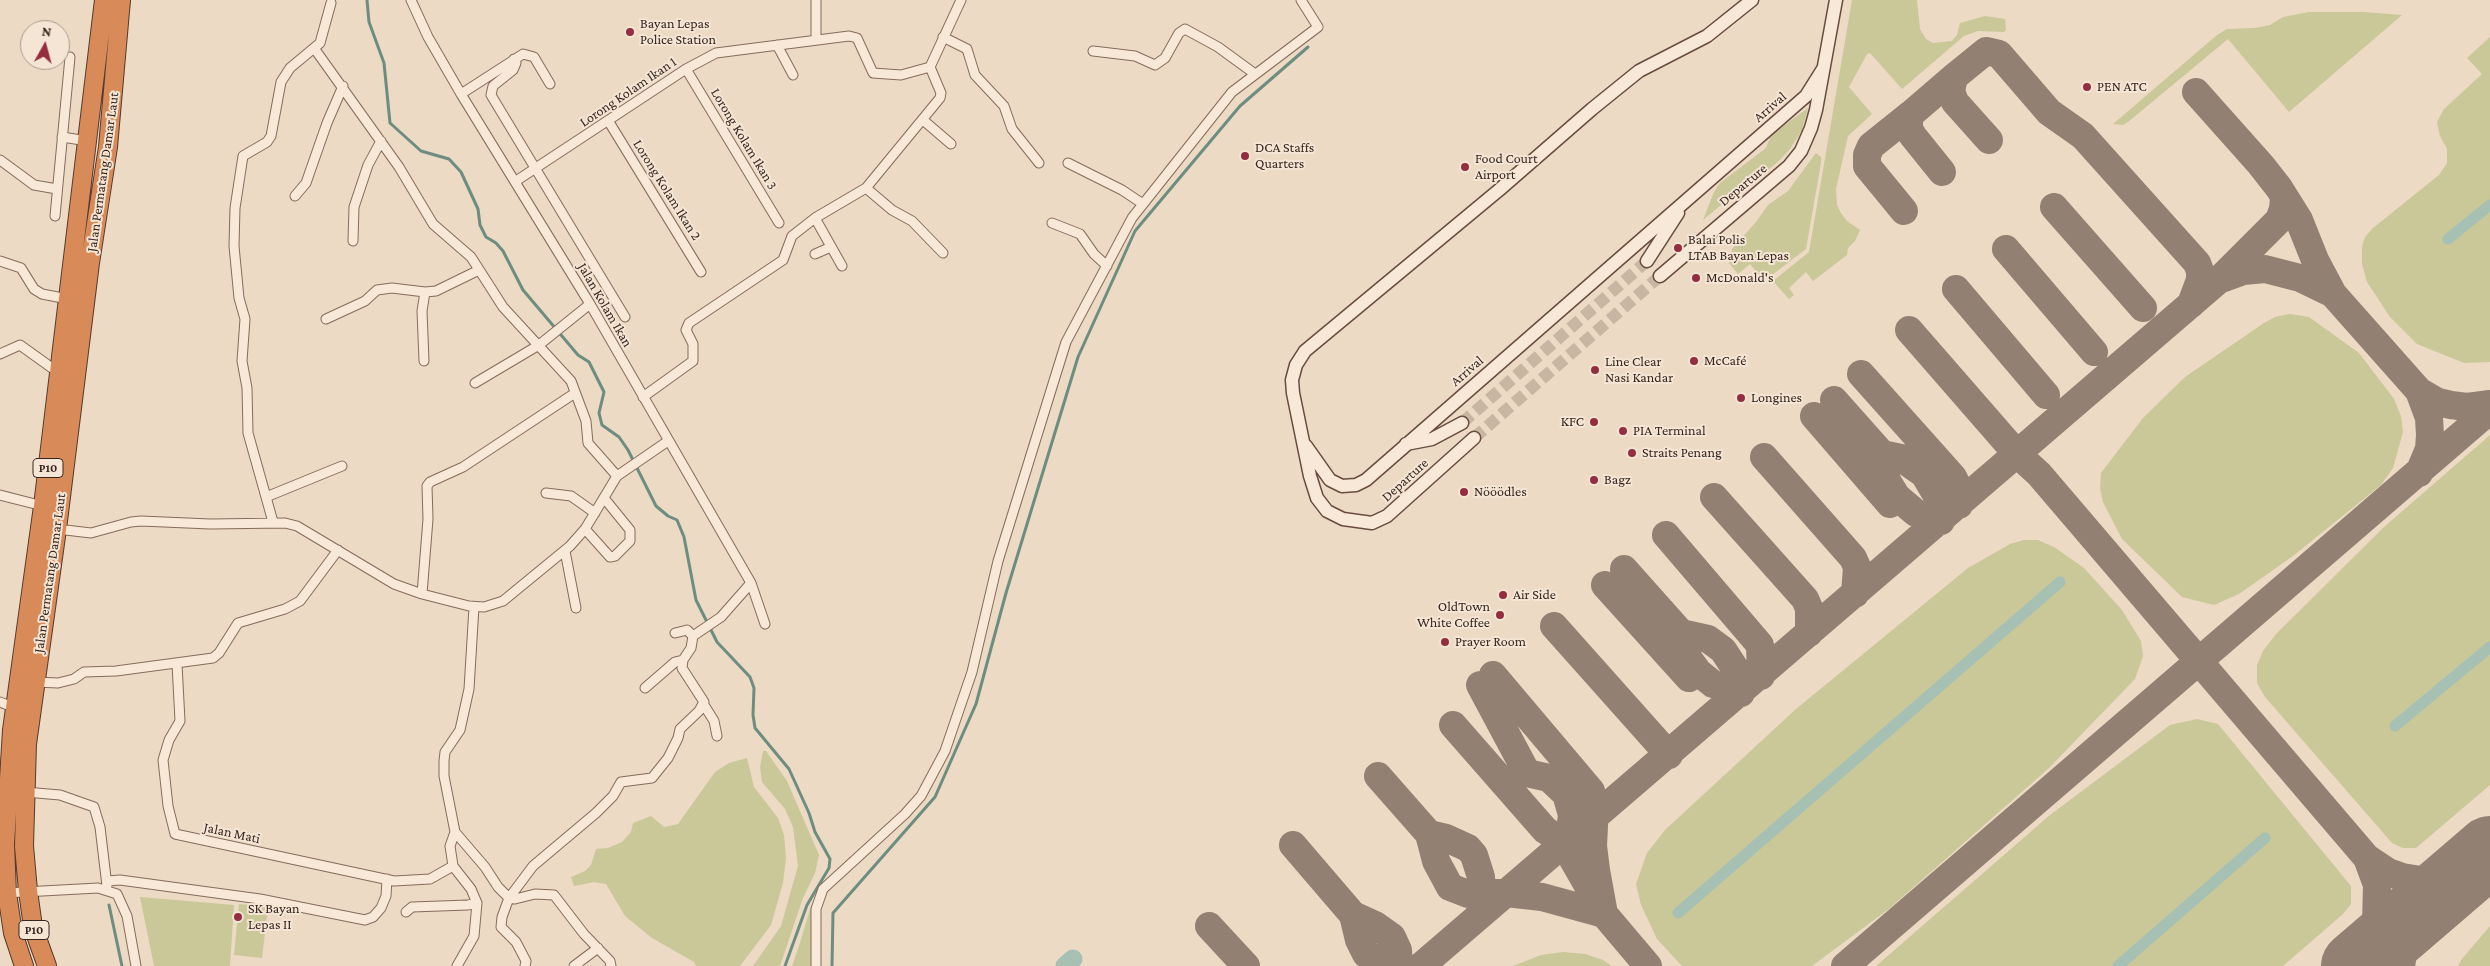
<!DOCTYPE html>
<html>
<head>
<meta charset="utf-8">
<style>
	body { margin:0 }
	#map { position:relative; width:2490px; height:966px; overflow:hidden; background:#ecdac4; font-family:"Crimson Pro",serif }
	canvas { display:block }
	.north { position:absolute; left:20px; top:20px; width:50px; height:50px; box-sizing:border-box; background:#f4e5d4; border:1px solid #a8998c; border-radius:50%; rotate:7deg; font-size:14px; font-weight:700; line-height:20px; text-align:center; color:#37261f }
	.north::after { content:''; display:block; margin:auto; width:18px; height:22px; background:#922e3f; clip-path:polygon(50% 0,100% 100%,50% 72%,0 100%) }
</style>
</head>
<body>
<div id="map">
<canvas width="2490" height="966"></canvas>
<div class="north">N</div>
</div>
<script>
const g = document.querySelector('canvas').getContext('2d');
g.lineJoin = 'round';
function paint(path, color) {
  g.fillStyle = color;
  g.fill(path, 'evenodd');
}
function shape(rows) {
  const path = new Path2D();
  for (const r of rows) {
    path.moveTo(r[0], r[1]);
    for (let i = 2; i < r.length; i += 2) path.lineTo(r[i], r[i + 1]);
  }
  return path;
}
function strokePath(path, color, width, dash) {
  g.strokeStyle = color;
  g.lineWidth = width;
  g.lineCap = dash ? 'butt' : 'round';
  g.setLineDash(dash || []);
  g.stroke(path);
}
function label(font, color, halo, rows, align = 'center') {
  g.font = font + ' "Crimson Pro",serif';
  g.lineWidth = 4;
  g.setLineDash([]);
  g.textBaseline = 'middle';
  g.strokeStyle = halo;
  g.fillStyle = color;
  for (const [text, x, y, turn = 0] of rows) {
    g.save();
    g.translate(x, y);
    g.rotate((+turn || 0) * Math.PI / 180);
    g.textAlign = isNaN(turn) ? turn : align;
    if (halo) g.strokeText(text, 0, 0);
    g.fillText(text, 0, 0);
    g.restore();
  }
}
paint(shape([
	[1852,0,1917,0,1920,29,1926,39,1933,43,1952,41,1957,35,1960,23,1985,16,2005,19,2006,30,2004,32,1978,31,1964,36,1902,89,1870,53,1867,54,1849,87,1872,114,1848,136,1836,189,1837,205,1841,213,1847,221,1860,230,1855,241,1848,248,1847,255,1813,281,1806,272,1789,288,1794,295,1789,299,1773,281,1809,252],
	[2309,12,2364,12,2402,15,2289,112,2228,39,2128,122,2123,125,2113,124,2217,35,2227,29,2255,28,2270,25,2283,17],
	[2490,37,2490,362,2464,363,2417,344,2390,317,2367,282,2362,264,2362,247,2365,237,2373,228,2439,175,2447,163,2447,149,2440,136,2437,122,2444,109,2482,74,2467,58],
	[1808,108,1802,130,1790,149,1779,161,1747,187,1740,189,1703,220,1714,192,1720,183,1766,148,1771,135],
	[1816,153,1821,157,1821,163,1806,249,1764,281,1750,264,1738,274,1729,263,1732,249,1756,222,1768,205,1788,191],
	[2290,314,2309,317,2359,353,2394,399,2401,416,2403,432,2393,468,2381,485,2293,556,2239,594,2214,605,2182,597,2122,539,2103,502,2100,488,2101,473,2143,418,2185,377,2264,323,2275,317],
	[2490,435,2490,785,2416,848,2403,848,2392,843,2265,697,2257,683,2257,665,2263,651,2276,634,2384,527],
	[2024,540,2038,540,2054,547,2084,568,2122,610,2141,641,2143,656,2135,679,2049,768,1890,908,1812,966,1682,966,1657,939,1641,905,1636,884,1647,853,1665,830,1796,709,1968,568,2010,544],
	[2197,719,2218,724,2351,886,2351,904,2343,914,2283,966,1876,966,2050,815,2170,725],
	[763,751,766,751,787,781,819,855,815,873,803,898,780,966,753,966,781,926,798,866,793,827,785,809,762,782,760,767],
	[747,758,754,787,778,818,784,835,786,858,783,883,771,925,740,966,696,966,694,962,652,938,625,916,606,884,594,882,574,886,571,877,585,871,591,865,596,849,608,848,622,842,631,832,633,823,651,816,664,827,678,824,715,772,729,763],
	[140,897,234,905,230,966,154,966],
	[239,904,268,907,262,958,234,955],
	[811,906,812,966,792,966,799,946],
	[2490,926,2490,966,2458,966,2461,960],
	[1563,952,1585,954,1603,960,1612,966,1513,966,1541,955]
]), '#cac799');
strokePath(shape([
	[367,0,369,22,384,63,390,123,421,151,449,159,461,172,478,209,480,225,486,237,496,243,503,251,523,290,578,355,589,362,604,392,599,413,602,425,619,437,628,450,656,506,668,516,677,520,684,537,696,600,717,642,750,677,754,688,753,715,755,728,789,769,809,813,815,832,830,859,829,868,807,905,785,966],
	[109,905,122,966],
	[832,966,833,913,935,797,976,704,1006,593,1078,357,1135,231,1240,106,1308,47]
]), '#6d8d80', 3);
strokePath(shape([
	[2448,239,2490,205],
	[2395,726,2490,647],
	[1678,913,2060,582],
	[2118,966,2265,838]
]), '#a6c0b4', 11);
strokePath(shape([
	[1065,966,1073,959]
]), '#a6c0b4', 19);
strokePath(shape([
	[1954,77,1986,51,1999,54,2049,112,2083,136,2197,263,2200,271,2200,280,2191,304],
	[2196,92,2261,165,2279,188,2299,220,2315,260,2333,294,2419,391],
	[1942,172,1913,136,1909,129,1909,121,1911,114,1954,77,1951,91,1955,102,1989,140],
	[2054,207,2143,308],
	[1904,211,1867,166,1867,155,1871,146,1911,114],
	[2006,249,2094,352],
	[2221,279,2243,271,2265,269,2300,278,2333,294],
	[1956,289,2046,395],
	[1909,330,2017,454,2039,474,2367,858,2388,872,2402,877,2421,880,2440,878,2483,857],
	[1861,374,1953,477,1960,491,1959,505],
	[1834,400,1882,454,1887,481,1897,497,1916,513,1941,521,1937,496,1924,474,1901,458,1882,454],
	[1814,416,1890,504],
	[1764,457,1853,558,1857,567,1855,594],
	[2419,473,2429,449,2430,435,2429,418,2419,391,2438,402,2451,405,2467,407,2490,404],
	[1714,497,1805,599,1809,608,1809,633],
	[1666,535,1760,645,1761,676],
	[1624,569,1681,633,1688,658,1698,672,1713,684,1741,693,1738,673,1723,650,1708,639,1681,633],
	[1605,585,1689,678],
	[1554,626,1669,755],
	[1493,675,1591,791,1595,806,1593,846,1596,870,1604,914],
	[1480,685,1527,773],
	[1453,725,1545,830,1556,837,1568,839],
	[1527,773,1549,778,1566,794,1572,815,1570,830,1563,842],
	[1378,776,1429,834,1436,861,1450,887,1468,894,1482,893,1480,911],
	[1429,834,1446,838,1468,848,1474,855,1481,877,1482,893,1506,893,1542,897,1604,914,1648,966],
	[1563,842,1595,898],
	[1293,845,1353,915,1359,940,1366,954,1389,966],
	[1353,915,1375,925,1392,937,1398,950,1399,966],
	[1209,926,1246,966],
	[1421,966,2220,279,2279,220,2283,209,2284,198],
	[1845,966,2490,410],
	[2351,966,2376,923,2377,885,2367,858],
	[2401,966,2403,954,2422,909,2435,898]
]), '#928072', 28);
strokePath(shape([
	[2356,966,2490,851]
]), '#928072', 70);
strokePath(shape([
	[1462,423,1647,261],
	[1474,438,1660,276]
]), '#c8b6a3', 12, [12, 6]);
const street = shape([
	[411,0,428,37,461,94,590,304,751,583,765,624],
	[943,37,967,49,975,75,1004,106,1012,129,1039,163],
	[816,40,816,0],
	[777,45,793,75],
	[314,48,399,167,433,224,471,257,503,307,571,381,586,421,588,443,617,476],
	[1093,51,1135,56,1155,65,1165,58,1179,33,1185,29,1218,47,1255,74],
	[514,59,516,63,513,70,493,86,491,95,625,317],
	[930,67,961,0],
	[686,69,779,223],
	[461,94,523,54,534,57,550,84],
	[923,120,951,144],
	[609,122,701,272],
	[62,137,88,141],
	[0,160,34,185,57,189],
	[1068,163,1122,190,1143,204],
	[516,181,686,69,716,53,849,36,857,38,873,73,901,75,930,67],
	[866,188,892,210,912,221,943,253],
	[295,196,306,183,327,123,343,86],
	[55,216,70,57],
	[815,218,842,266],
	[1052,223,1080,234,1094,254,1107,266],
	[353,241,354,207,368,165,381,141],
	[815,254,831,247],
	[0,261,21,268,34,289,42,294,68,299],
	[326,319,365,301,377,290,392,288,425,292,436,291,479,270],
	[0,354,20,345,59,373],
	[424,361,422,311,425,292],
	[475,383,539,345,590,304],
	[643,397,693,361,693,344,686,330,689,323,783,260,792,236,815,218,866,188,940,98,941,93,930,67],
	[546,493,571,496,595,513],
	[0,495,43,506],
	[266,497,342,466],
	[273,522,248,433,247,388,242,361,245,319,239,298,234,246,235,208,243,156,267,142,271,136,281,82,290,68,320,43,331,3],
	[57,529,91,533,131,522,141,521,210,524,285,523,297,526,394,584,422,594,469,606,484,607,503,601,570,546,585,529,617,476,668,441],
	[585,529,610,557,615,556,630,541,630,530,604,498],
	[565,551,576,608],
	[422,594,428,519,427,486,430,482,463,467,575,393],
	[474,607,469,689,460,730,445,752,444,761,444,776,455,832,485,867,498,887,509,898,515,899,535,894,554,895,584,934,610,961,611,966],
	[675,633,687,630,693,636,721,617,751,583],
	[177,664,180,721,169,740,163,760,168,806,175,834,394,881,430,879,453,866],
	[36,682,58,683,74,679,84,672,116,671,213,658,219,653,238,623,285,609,300,601,338,550],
	[645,688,675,662,683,660],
	[0,702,15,708],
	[704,705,714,721,717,736],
	[25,792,60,795,94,807,100,827,107,886],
	[455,832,450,846,453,866,471,889,477,903,474,936,457,966],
	[107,881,120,880,260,899,365,920,373,917,381,908,386,896,387,879],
	[5,893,98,888,117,894,127,916,136,966],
	[406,912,412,907,468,905,477,903],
	[525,966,526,961,516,942,501,927,502,917,509,898,533,866,596,813,613,796,621,782,652,778,668,758,678,738,680,729,699,711,704,702,682,668,683,660,691,648,693,636],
	[574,966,598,948],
	[816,966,816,909,823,889,905,814,921,796,945,751,972,672,998,561,1066,342,1132,218,1232,92,1318,27,1301,0]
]);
const secondary = shape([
	[1647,261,1678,213],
	[1660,276,1789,166,1801,151,1811,128,1816,110,1836,0],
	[1474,438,1387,516,1372,523,1343,519,1327,511,1317,498,1310,476,1293,393,1292,380,1296,365,1305,351,1499,190,1592,109,1639,71,1707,36,1752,0],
	[1406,444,1432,439,1462,423],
	[1306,446,1330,480,1342,486,1356,485,1366,480,1806,96,1823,69]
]);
const highway = shape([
	[24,966,13,933,7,893,5,844,12,730,43,506,104,0],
	[47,966,33,927,28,891,24,846,27,744,57,529,90,263,108,147,121,0]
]);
strokePath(street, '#866b5b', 11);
strokePath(secondary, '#684c3f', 15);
strokePath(highway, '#543a2f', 20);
strokePath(street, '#f7e8d7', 9);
strokePath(secondary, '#f7e8d7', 12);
strokePath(highway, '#d88b59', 18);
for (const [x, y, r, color] of [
	[630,32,5,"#922e3f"],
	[2087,87,5,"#922e3f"],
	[1245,156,5,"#922e3f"],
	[1465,167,5,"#922e3f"],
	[1678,248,5,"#922e3f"],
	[1696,278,5,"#922e3f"],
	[1694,361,5,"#922e3f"],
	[1595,370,5,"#922e3f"],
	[1741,398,5,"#922e3f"],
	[1594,422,5,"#922e3f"],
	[1623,431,5,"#922e3f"],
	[1632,453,5,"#922e3f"],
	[1594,480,5,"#922e3f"],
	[1464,492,5,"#922e3f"],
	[1503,595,5,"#922e3f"],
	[1500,615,5,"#922e3f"],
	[1445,642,5,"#922e3f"],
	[238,917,5,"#922e3f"]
]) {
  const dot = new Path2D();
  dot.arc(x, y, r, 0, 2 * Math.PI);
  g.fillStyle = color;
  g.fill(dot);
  strokePath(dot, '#f4e5d4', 2);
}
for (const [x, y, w] of [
	[48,468,30],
	[34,930,30]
]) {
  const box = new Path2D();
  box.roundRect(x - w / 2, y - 9.5, w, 19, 4);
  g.fillStyle = '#f4e5d4';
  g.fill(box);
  strokePath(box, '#37261f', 1);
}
label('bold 12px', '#37261f', null, [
	["P10",48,468],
	["P10",34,930]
]);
label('14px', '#37261f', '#f4e5d4', [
	["Bayan Lepas",640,24],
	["Police Station",640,40],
	["PEN ATC",2097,87],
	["DCA Staffs",1255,148],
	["Quarters",1255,164],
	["Food Court",1475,159],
	["Airport",1475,175],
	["Balai Polis",1688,240],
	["LTAB Bayan Lepas",1688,256],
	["McDonald's",1706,278],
	["McCafé",1704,361],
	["Line Clear",1605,362],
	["Nasi Kandar",1605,378],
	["Longines",1751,398],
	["KFC",1584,422,"right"],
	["PIA Terminal",1633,431],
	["Straits Penang",1642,453],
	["Bagz",1604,480],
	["Nööödles",1474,492],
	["Air Side",1513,595],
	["OldTown",1490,607,"right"],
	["White Coffee",1490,623,"right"],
	["Prayer Room",1455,642],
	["SK Bayan",248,909],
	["Lepas II",248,925]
], 'left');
label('14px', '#37261f', '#f4e5d4', [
	["Lorong Kolam Ikan 1",628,92,-34],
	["Arrival",1770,107,-41],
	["Lorong Kolam Ikan 3",744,139,59],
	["Jalan Permatang Damar Laut",103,172,-82],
	["Departure",1743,185,-40],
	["Lorong Kolam Ikan 2",667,190,58],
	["Jalan Kolam Ikan",605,305,60],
	["Arrival",1467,371,-41],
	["Departure",1405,480,-42],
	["Jalan Permatang Damar Laut",50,573,-82],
	["Jalan Mati",232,833,12]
]);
</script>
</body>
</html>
